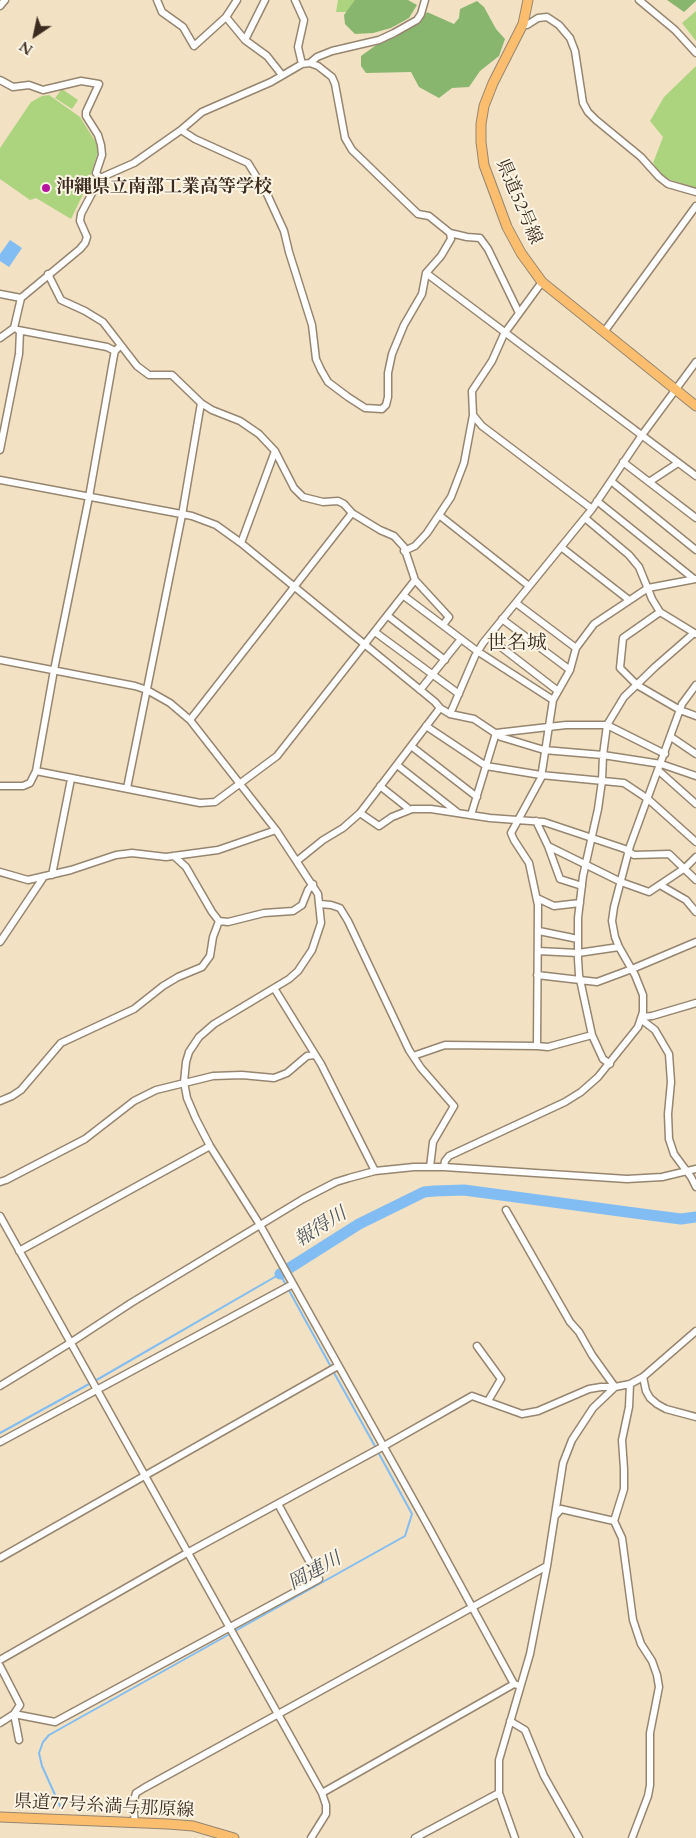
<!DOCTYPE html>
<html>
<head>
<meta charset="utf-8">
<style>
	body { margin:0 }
	#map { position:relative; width:696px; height:1838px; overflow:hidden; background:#f2e1c3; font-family:Cardo,serif }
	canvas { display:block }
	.north { position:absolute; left:10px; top:10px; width:50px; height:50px; -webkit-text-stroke:4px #fcf5e5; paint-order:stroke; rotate:214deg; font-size:14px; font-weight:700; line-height:20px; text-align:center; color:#3b2a1e }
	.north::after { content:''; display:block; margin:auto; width:18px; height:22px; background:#3b2a1e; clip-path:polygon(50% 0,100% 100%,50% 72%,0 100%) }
</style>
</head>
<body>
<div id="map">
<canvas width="696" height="1838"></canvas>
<div class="north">N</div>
</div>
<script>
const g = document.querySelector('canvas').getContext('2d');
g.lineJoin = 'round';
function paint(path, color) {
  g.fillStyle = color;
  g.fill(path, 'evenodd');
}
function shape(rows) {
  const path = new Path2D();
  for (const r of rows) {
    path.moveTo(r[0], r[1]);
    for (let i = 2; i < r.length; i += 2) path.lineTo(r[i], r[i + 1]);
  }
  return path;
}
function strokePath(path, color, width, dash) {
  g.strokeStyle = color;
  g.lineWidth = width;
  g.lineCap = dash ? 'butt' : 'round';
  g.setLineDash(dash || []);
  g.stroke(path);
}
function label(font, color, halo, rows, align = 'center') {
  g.font = font + ' Cardo,"Noto Serif JP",serif';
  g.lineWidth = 4;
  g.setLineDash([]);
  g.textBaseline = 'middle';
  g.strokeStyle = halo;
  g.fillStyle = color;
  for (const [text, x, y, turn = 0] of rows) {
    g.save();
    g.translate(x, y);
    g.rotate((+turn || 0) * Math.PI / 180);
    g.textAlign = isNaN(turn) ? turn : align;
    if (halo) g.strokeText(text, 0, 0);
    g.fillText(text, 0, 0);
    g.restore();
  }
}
paint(shape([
	[338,0,394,0,351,12,336,12],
	[696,11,696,41,682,23],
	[696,66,696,188,671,180,662,175,653,163,663,137,650,121,664,97],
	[62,89,78,100,72,109,55,98],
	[49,95,80,117,97,144,98,151,89,182,71,219,36,198,30,200,0,179,0,148,31,102,42,96]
]), '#acd47f');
paint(shape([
	[355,0,408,0,417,5,409,18,391,28,373,33,355,34,345,24,344,15],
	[667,0,696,0,696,1,684,12],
	[477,1,484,7,496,29,505,39,499,56,480,71,469,87,452,88,439,98,419,87,411,72,366,73,361,66,361,56,379,43,420,22,427,12,454,24,459,18,460,9]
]), '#89b66e');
paint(shape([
	[10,240,22,248,9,267,0,261,0,254]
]), '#81bdf3');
strokePath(shape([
	[333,1371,376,1448],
	[0,1433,100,1378,280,1274,331,1367],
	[61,1808,42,1766,39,1753,43,1742,49,1735,405,1536,412,1514,378,1452]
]), '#81bdf3', 2);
strokePath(shape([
	[280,1274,359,1224,424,1192,434,1191,464,1190,642,1214,681,1219,696,1217]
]), '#81bdf3', 11);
const minor = shape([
	[157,0,162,12,183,27,194,46,226,17],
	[237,0,226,17,245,40,267,56,282,75],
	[295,0,304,20,298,47,302,64],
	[639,0,675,30,696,53],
	[0,6,5,0],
	[523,24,527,25,538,18,547,17,559,25,570,38,575,51,583,103,588,112,596,120,641,157,659,177,668,184,696,192],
	[245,40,265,0],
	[310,63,317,57,332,51,379,40,394,33,417,20,421,14,425,0],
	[0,80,13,87,29,85,43,90,81,81,99,84,86,112,86,116,98,135,101,145,102,155,96,173,100,178],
	[450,233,467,237,480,238,488,249,519,313],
	[426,273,696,476],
	[542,282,504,334,492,361,472,391,473,415,482,426,592,509],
	[0,294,21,298],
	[18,330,107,347,115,351],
	[604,332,696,206],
	[0,338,14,328,21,298,80,249,85,243,87,237,80,221,81,214,100,178,134,163,181,130,202,112,271,82,302,64,310,63,318,66,332,77,335,84,345,138,352,150,418,214,429,216,450,233,451,239,441,256,426,273,422,294,404,325,392,354,388,373,388,397,386,405,382,409,365,408,348,397,328,382,321,370,316,359,312,325,289,252,284,231,267,194,248,163,195,139,181,130],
	[0,450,19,354,20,331],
	[623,462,696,518],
	[0,480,192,516,216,525,241,543,435,702,440,708,450,714,474,719,501,737,544,750,603,755,661,764,696,776],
	[611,481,696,550],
	[649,482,678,463],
	[597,501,694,579],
	[439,515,529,586],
	[585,518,629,555,639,567,652,599,660,612,696,634],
	[241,543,275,451],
	[561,547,629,600],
	[404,551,415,546,427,533,451,497,464,463,473,415],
	[415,580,449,617,443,625],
	[404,596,477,651,553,700],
	[516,603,576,648],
	[660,612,623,638,620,668,637,685,680,710,696,716],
	[388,616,445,660],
	[502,619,570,670],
	[375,632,459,694],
	[488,637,558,691],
	[0,660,135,686,147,690,170,703,190,720,276,830,318,894,321,923,312,950,298,971,289,979,214,1024,199,1037,189,1052,186,1062,184,1082,187,1098,196,1119,210,1146,260,1225,428,1526,514,1684],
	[420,690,461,639],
	[450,714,475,656,483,643,592,509,642,435,696,362],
	[190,720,352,513],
	[426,726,486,766,541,775,624,783,648,799,696,842],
	[671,737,696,754],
	[411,746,477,797],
	[397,765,457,812],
	[36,771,200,803,215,802,277,756,415,580,404,547,394,536,380,530,352,513,344,504,338,501,323,502,303,497,294,488,275,451,259,434,240,421,212,410,201,403,172,375,149,375,137,366,103,322,85,311,61,300,48,274],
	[659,771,696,804],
	[0,786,23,786,30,783,36,771,54,670,89,497,114,355,115,351,120,346],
	[380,786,409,809],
	[127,788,182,515,201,403],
	[360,813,379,826,392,817,412,809,431,809,490,818,544,822,625,849,634,855,669,854,696,880],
	[471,815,496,733,566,725,607,725,665,754],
	[536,821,548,846,621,882,649,892,685,868,696,857],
	[548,846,560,879,582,886],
	[174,856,186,867,212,912,219,921,228,922,264,913,293,911,302,905,308,890,313,884],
	[297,861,323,840,343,828,360,813,440,708],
	[0,872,28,880,71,870,116,855,132,853,166,857,218,850,276,830],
	[52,875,71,779],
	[660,885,686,900,696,912],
	[537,898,554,906,580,903],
	[320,904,331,905,340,908,348,921,409,1050,421,1068,454,1106,433,1142,430,1167],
	[539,931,578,939],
	[0,942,43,878],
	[538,951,578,953,619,947],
	[537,975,597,982,632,969,696,942],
	[274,988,321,1064,375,1171],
	[642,1017,652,1016,696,1003],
	[642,1020,655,1030,669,1054,671,1082,668,1114,669,1139,674,1154,691,1177,696,1187],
	[592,1035,548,1047,537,1046,538,905,529,863,514,840,511,833,541,778,553,700,570,670,576,648,594,624,648,588,696,579],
	[413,1056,445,1045,537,1046],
	[610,1064,603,1059,592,1035,579,975,578,959,578,918,583,876,598,809,602,781,603,755,607,725,624,697,655,667,694,633],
	[0,1101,12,1096,21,1090,61,1043,134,1009,163,986,178,977,202,967,210,956,213,937,219,921],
	[444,1167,445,1161,449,1156,565,1102,581,1092,598,1077,638,1027,643,1012,643,995,635,975,619,947,615,937,612,921,614,907,630,846,682,704,696,685],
	[0,1182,6,1180,85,1139,134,1101,156,1090,213,1076,242,1075,274,1078,287,1073,307,1056,315,1055],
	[506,1210,570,1322,579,1332,592,1355,615,1387],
	[0,1216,322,1793,326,1805,326,1814,311,1838],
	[19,1251,210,1146],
	[477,1346,501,1379,488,1401],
	[643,1377,646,1391,650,1398,657,1404,666,1409,696,1417],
	[630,1384,629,1407,622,1440,624,1469,624,1489,614,1521,622,1538,633,1620,641,1644,652,1661,657,1675,659,1687,650,1733,650,1785,648,1796,632,1838],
	[0,1386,70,1343,131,1303,303,1199,336,1182,349,1178,375,1171,414,1167,444,1167,627,1179,662,1177,696,1169],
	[0,1442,293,1284],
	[555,1516,561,1509,614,1521],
	[0,1558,338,1366],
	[0,1660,187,1553,384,1446,472,1396,522,1414,538,1411,589,1389,601,1387,615,1387],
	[0,1666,20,1705,14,1714,19,1740],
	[510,1721,525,1730,544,1776,579,1838],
	[0,1723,14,1714,55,1722,319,1579,278,1504],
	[322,1793,514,1684,517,1685],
	[135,1823,133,1803,136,1793,144,1788,547,1566],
	[415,1838,499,1793],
	[515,1838,499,1793,499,1760,530,1654,547,1566,563,1463,572,1440,593,1408,615,1387,630,1384,643,1377,696,1331]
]);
const major = shape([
	[528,0,523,24,493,83,484,106,481,124,481,142,484,165,507,227,521,253,542,282,696,406],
	[0,1817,168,1824,193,1826,234,1838]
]);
strokePath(minor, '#968670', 9);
strokePath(major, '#968670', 11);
strokePath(minor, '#fff', 6);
strokePath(major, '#fbbe6e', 9);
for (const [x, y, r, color] of [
	[46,188,5,"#b5179e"]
]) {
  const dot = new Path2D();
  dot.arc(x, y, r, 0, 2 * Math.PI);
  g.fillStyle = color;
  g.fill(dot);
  strokePath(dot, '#fcf5e5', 2);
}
label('bold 18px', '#3b2a1e', '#fcf5e5', [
	["沖縄県立南部工業高等学校",56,188]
], 'left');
label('18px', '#3b2a1e', '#fcf5e5', [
	["県道52号線",518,202,67],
	["県道77号糸満与那原線",104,1807,3]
]);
label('italic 19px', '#50565e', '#fcf5e5', [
	["報得川",321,1228,-32],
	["岡連川",315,1572,-29]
]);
label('20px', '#3b2a1e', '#fcf5e5', [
	["世名城",517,644]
]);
</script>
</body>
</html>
